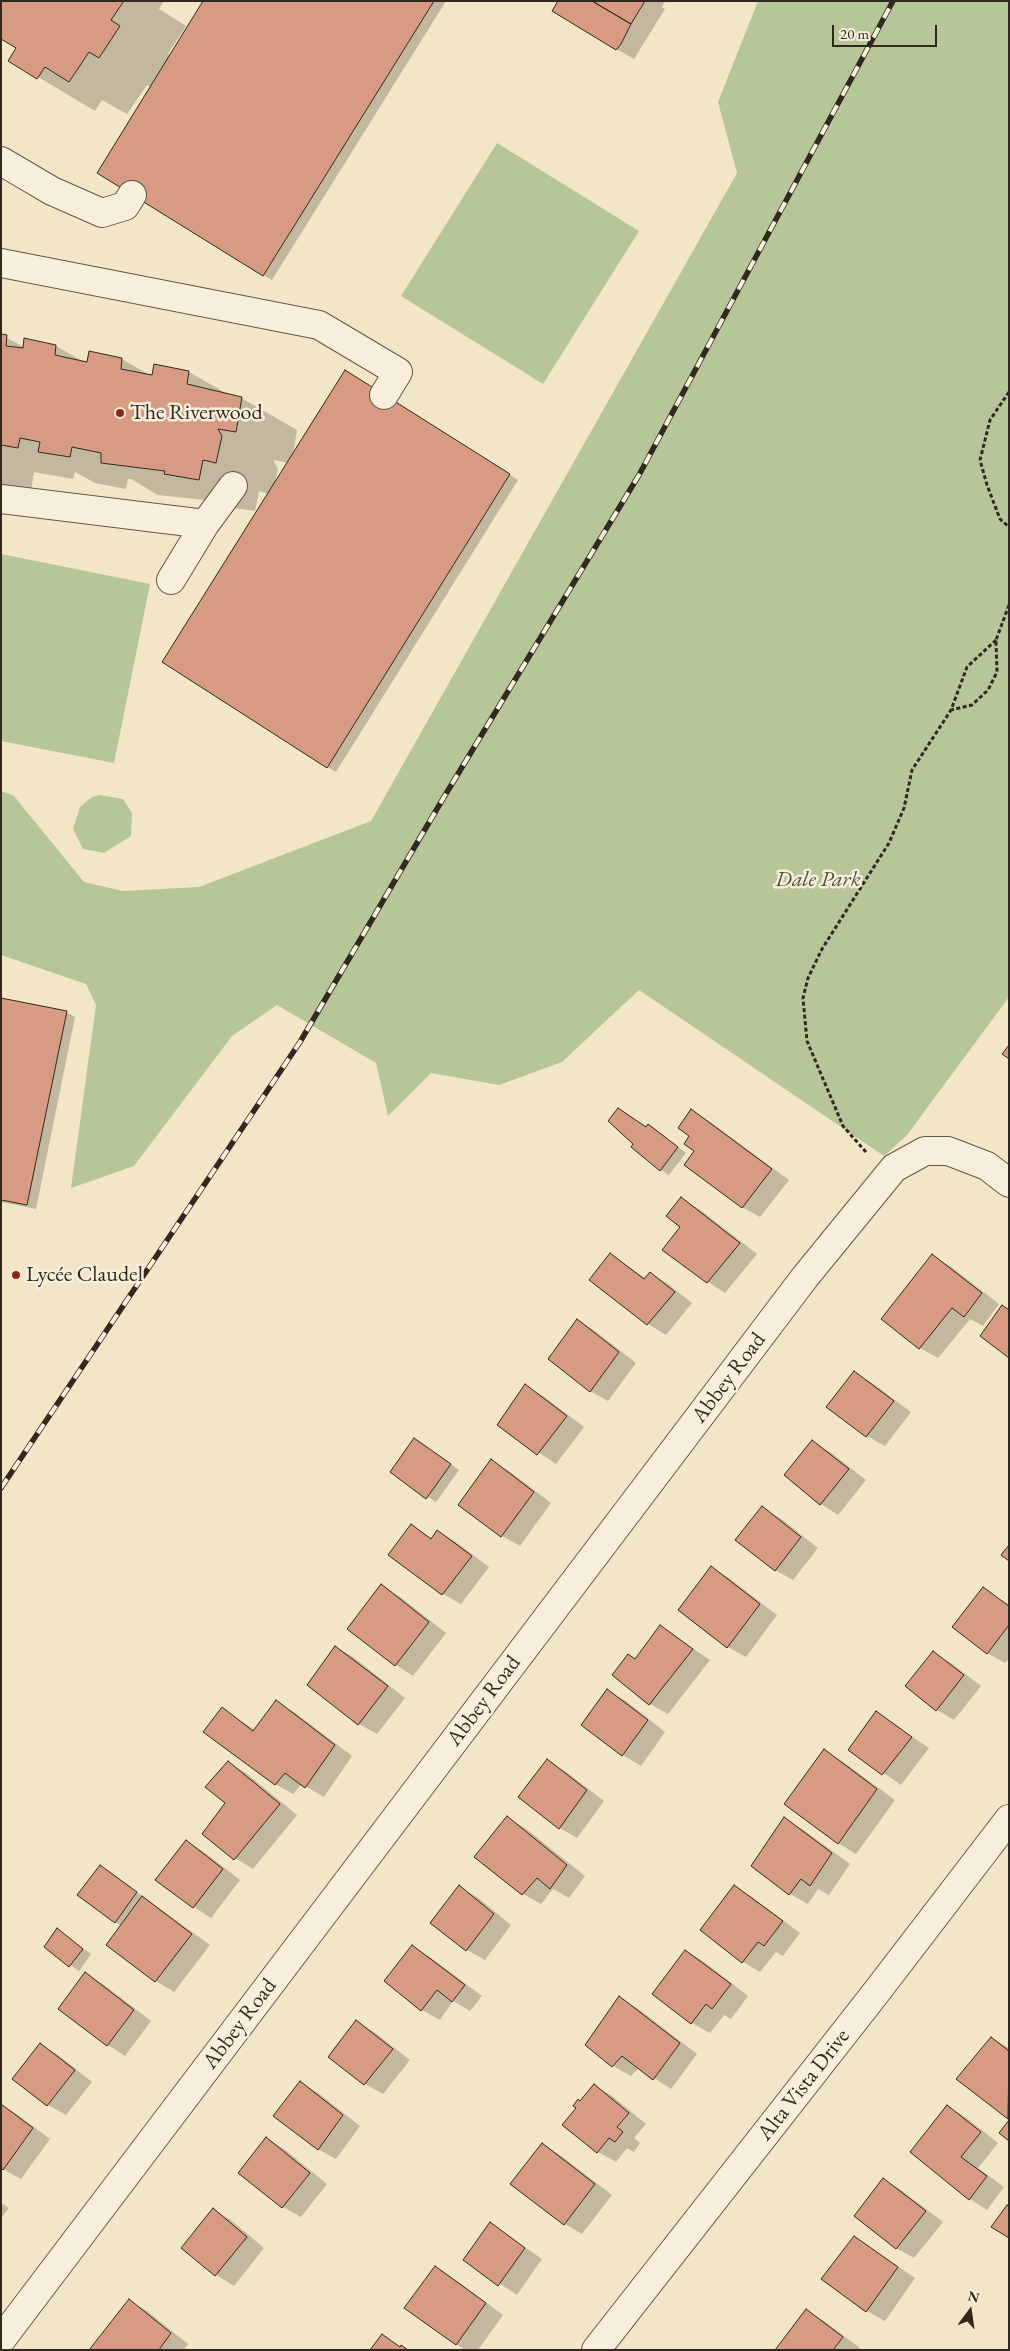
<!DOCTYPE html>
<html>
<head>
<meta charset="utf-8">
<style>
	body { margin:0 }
	#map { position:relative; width:1010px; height:2351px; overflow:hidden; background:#f2e6c7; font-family:"EB Garamond",serif }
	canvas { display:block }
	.frame { position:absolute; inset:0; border:2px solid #31291f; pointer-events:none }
	.north { position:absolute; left:945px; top:2286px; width:50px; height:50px; -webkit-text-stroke:4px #f7efdb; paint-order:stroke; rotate:14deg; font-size:14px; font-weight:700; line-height:20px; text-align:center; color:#31291f }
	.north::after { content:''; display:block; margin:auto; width:18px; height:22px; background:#31291f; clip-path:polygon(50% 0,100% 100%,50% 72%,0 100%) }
	.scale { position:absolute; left:832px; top:25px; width:105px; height:22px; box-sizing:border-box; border:2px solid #31291f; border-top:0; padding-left:6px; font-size:15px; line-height:18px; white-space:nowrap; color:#31291f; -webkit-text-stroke:4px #f7efdb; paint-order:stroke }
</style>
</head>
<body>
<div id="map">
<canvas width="1010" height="2351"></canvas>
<div class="frame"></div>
<div class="north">N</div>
<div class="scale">20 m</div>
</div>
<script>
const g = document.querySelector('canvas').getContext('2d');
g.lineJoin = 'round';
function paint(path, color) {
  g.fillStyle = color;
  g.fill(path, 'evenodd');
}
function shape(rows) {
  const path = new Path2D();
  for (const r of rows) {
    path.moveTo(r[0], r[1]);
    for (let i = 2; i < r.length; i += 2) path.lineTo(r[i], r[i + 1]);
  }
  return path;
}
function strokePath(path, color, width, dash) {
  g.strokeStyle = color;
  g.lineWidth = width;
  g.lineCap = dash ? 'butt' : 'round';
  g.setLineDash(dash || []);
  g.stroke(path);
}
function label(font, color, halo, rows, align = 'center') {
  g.font = font + ' "EB Garamond",serif';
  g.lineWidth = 5;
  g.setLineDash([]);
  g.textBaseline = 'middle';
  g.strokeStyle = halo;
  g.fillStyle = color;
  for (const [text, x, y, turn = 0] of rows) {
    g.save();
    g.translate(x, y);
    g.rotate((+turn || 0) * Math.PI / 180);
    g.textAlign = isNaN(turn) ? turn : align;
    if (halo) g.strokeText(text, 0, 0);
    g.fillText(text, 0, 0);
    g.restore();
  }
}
paint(shape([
	[758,1,1009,1,1009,997,907,1135,884,1156,639,990,562,1062,499,1085,431,1073,388,1116,376,1063,277,1005,232,1036,134,1166,71,1188,96,1005,86,984,1,955,1,791,14,796,84,882,123,891,199,887,371,821,737,173,718,102],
	[497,143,639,231,543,384,401,296],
	[1,554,150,584,114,763,1,741],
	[100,795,123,799,132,813,131,836,104,853,83,849,73,829,80,807,92,797]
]), '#b7c698');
paint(shape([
	[1,1,164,1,159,9,186,26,168,54,171,56,205,1,446,1,272,280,263,275,151,87,147,85,127,114,102,100,95,111,10,60,18,48],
	[560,1,665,1,662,7,665,9,634,59,616,49],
	[1,335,24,347,56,346,84,362,122,359,151,376,153,376,155,365,189,372,229,395,241,398,297,430,293,455,354,377,518,480,336,772,328,767,269,494,259,491,255,511,221,506,214,501,158,495,131,479,128,479,126,489,95,483,75,472,73,479,34,472,27,517,1,512],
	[273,460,289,463,274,486,278,469],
	[1,999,66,1012,75,1017,36,1209,1,1202],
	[691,1111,709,1121,789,1180,760,1217,742,1207,696,1151,691,1136],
	[649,1125,686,1153,669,1175,661,1170,647,1128],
	[681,1199,699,1209,757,1254,725,1293,708,1282,682,1227],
	[611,1254,646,1279,650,1274,668,1284,692,1303,666,1335,648,1324,591,1280],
	[932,1256,950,1266,999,1304,983,1326,970,1319,938,1358,920,1348,883,1319],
	[578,1320,595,1331,636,1363,608,1401,590,1391],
	[855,1373,872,1383,911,1412,885,1446,867,1436,828,1407],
	[525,1386,543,1396,584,1427,556,1464,498,1425],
	[415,1439,459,1470,436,1502,391,1472],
	[812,1442,830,1452,866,1480,838,1515,821,1504,786,1475],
	[491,1461,509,1471,551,1503,520,1546,502,1536,460,1504],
	[762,1508,780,1518,818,1548,793,1580,775,1570],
	[411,1526,433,1539,438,1531,456,1542,489,1567,461,1604,443,1594],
	[711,1568,729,1578,777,1615,746,1657,728,1647,680,1609],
	[381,1585,399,1596,446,1633,413,1676,396,1665,349,1629],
	[983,1589,1009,1605,1009,1659,1005,1663,987,1653],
	[661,1627,710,1660,668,1714,650,1704,614,1675,636,1660],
	[336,1647,353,1657,405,1698,377,1734,359,1724],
	[933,1653,951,1663,981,1686,954,1720,937,1710],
	[608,1691,626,1701,665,1732,641,1766,623,1755,583,1725],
	[276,1702,294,1712,352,1756,324,1797,302,1784,293,1794,275,1784,222,1709,255,1730],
	[877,1713,929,1748,901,1785,849,1749],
	[825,1751,842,1761,895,1800,856,1854,838,1843],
	[547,1760,565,1771,604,1801,577,1838,560,1828],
	[228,1763,246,1773,297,1815,253,1869,235,1858,227,1803],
	[507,1818,525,1828,585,1876,569,1898,553,1889,541,1904,523,1894,476,1857],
	[785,1819,802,1829,850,1864,829,1895,818,1889,808,1904,790,1894],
	[186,1841,204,1852,240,1880,211,1918,194,1907],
	[109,1872,210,1945,174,1992,156,1981,108,1945,122,1926,115,1922],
	[459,1887,477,1897,511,1925,485,1960,467,1950,431,1922],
	[734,1887,752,1897,800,1933,783,1956,776,1952,760,1972,743,1962,702,1930],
	[57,1930,91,1954,79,1971,45,1947],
	[412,1947,430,1957,482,1996,470,2011,453,2001,440,2020,422,2010],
	[685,1951,703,1961,748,1996,731,2019,724,2015,710,2033,692,2023,654,1994],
	[85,1974,103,1984,151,2021,125,2056,108,2045,60,2009],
	[619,1998,637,2008,697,2054,671,2089,639,2068,631,2076,613,2066],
	[356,2022,374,2032,410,2060,383,2094,365,2084],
	[991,2038,1009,2048,1009,2118,958,2079],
	[40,2045,58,2055,92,2082,66,2115,48,2105],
	[300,2083,318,2093,360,2126,336,2159,318,2149],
	[594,2086,612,2096,646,2124,634,2138,640,2143,634,2152,627,2148,616,2162,598,2152,564,2125],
	[1,2105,18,2115,50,2139,21,2179,3,2169],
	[947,2106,965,2117,998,2143,978,2168,1004,2187,987,2210,970,2199],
	[267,2139,284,2149,327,2184,301,2217,283,2207,240,2173],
	[543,2145,560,2155,612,2195,582,2234,565,2224],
	[884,2180,901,2190,943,2222,914,2258,896,2248],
	[1,2203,9,2208,1,2218],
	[213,2210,231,2220,264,2248,234,2286,216,2275,182,2248],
	[491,2224,542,2259,517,2295,465,2260],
	[854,2237,915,2278,885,2321,867,2311],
	[435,2267,453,2278,503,2315,478,2350,466,2350,456,2344],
	[129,2301,147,2311,188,2344,184,2350,90,2350],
	[806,2311,824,2321,860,2348,858,2350,776,2350]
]), '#0003');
const building = shape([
	[1,1,124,1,111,20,120,26,99,58,89,52,69,82,45,67,37,79,8,61,16,48,1,39,1,1],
	[203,1,434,1,263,276,97,173,203,1],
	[558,1,592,1,631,24,621,44,616,50,552,11,558,1],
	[592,1,645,1,631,24,592,1],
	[1,334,7,335,6,346,23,348,24,338,56,345,55,355,87,362,89,351,122,358,121,369,152,375,154,364,189,371,187,384,242,397,236,432,218,429,222,436,216,463,203,460,199,480,164,474,165,471,101,463,101,453,72,447,70,457,38,452,40,442,20,438,18,448,1,445,1,334],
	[345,370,510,474,327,768,162,662,345,370],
	[1,998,67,1011,27,1205,1,1200,1,998],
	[1009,1045,1009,1059,1002,1054,1009,1045],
	[618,1108,646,1127,648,1124,678,1147,660,1171,631,1147,633,1144,608,1121,618,1108],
	[691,1109,772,1169,742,1208,684,1165,694,1151,684,1144,689,1136,678,1128,691,1109],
	[681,1197,740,1243,707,1283,662,1250,680,1227,666,1216,681,1197],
	[610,1253,644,1279,650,1272,675,1292,647,1325,589,1280,610,1253],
	[932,1254,982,1293,964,1317,952,1308,919,1349,881,1319,932,1254],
	[1002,1305,1009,1310,1009,1358,980,1336,1002,1305],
	[577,1319,619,1352,590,1392,548,1359,577,1319],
	[854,1371,894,1401,866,1437,826,1407,854,1371],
	[525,1384,567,1416,537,1455,497,1425,525,1384],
	[414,1438,451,1464,426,1499,390,1472,414,1438],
	[812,1440,849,1469,820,1505,784,1475,812,1440],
	[491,1459,534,1492,501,1537,458,1505,491,1459],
	[762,1506,801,1537,775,1571,735,1540,762,1506],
	[411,1524,431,1539,437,1530,472,1556,442,1595,388,1555,411,1524],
	[1009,1545,1009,1561,1001,1555,1009,1545],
	[711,1566,760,1604,727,1648,678,1610,711,1566],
	[381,1584,429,1622,395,1666,347,1629,381,1584],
	[983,1587,1009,1606,1009,1625,987,1654,952,1627,983,1587],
	[660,1625,693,1649,649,1705,612,1675,628,1654,635,1659,660,1625],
	[335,1646,388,1686,358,1725,307,1685,335,1646],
	[933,1651,964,1675,936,1711,905,1686,933,1651],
	[607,1689,648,1720,622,1756,581,1725,607,1689],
	[276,1700,335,1745,305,1788,285,1773,275,1785,203,1732,222,1707,253,1731,276,1700],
	[876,1711,912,1737,882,1775,848,1750,876,1711],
	[824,1749,877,1789,838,1844,784,1804,824,1749],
	[547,1759,587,1790,559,1829,518,1797,547,1759],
	[228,1761,280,1804,234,1860,202,1834,225,1803,205,1787,228,1761],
	[507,1816,567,1865,550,1889,537,1878,522,1895,474,1857,507,1816],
	[784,1817,832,1853,810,1886,801,1879,789,1895,751,1866,784,1817],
	[186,1840,223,1869,193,1908,155,1880,186,1840],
	[100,1865,137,1892,115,1923,77,1895,100,1865],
	[459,1885,494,1914,466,1951,430,1923,459,1885],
	[734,1885,783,1921,764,1946,758,1942,742,1963,700,1930,734,1885],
	[142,1896,192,1934,155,1982,106,1945,142,1896],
	[57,1928,83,1949,69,1967,44,1947,57,1928],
	[412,1945,465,1985,452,2002,437,1990,421,2011,384,1981,412,1945],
	[685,1950,731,1984,712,2009,706,2004,691,2024,652,1994,685,1950],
	[85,1972,134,2010,107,2046,58,2009,85,1972],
	[619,1996,680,2043,653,2080,622,2056,612,2067,585,2045,619,1996],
	[356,2020,393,2049,364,2085,328,2057,356,2020],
	[991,2037,1009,2051,1008,2119,956,2079,991,2037],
	[40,2043,75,2070,47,2106,12,2079,40,2043],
	[300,2081,343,2115,318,2150,273,2116,300,2081],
	[594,2084,629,2113,617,2127,623,2132,615,2142,609,2138,597,2153,562,2125,576,2108,573,2106,578,2099,580,2101,594,2084],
	[1,2104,33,2128,3,2170,1,2168,1,2104],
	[947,2105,981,2132,961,2157,987,2176,969,2200,910,2152,947,2105],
	[1009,2120,1009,2141,999,2133,1009,2120],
	[266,2137,310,2173,282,2208,238,2173,266,2137],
	[542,2143,595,2184,564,2225,510,2184,542,2143],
	[883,2178,926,2211,896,2249,854,2216,883,2178],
	[1007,2205,1009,2206,1009,2238,991,2227,1007,2205],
	[213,2208,247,2237,215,2276,181,2248,213,2208],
	[490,2222,525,2248,498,2286,463,2260,490,2222],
	[854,2236,898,2267,866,2312,821,2279,854,2236],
	[435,2266,486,2303,456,2345,404,2308,435,2266],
	[129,2299,171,2333,159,2350,89,2350,129,2299],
	[806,2309,843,2337,833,2350,775,2350,806,2309],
	[382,2334,400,2347,401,2345,408,2350,370,2350,382,2334]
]);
paint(building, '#d79a83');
strokePath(building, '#31291f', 1);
const minor = shape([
	[1,161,52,191,102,213,125,206,132,195],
	[1,263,319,325,398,372,384,395],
	[1,499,205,524,233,486],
	[171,580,205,524],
	[1,2340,805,1277,894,1168,925,1151,948,1151,987,1166,1009,1183],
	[596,2350,878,1990,1009,1819]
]);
strokePath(minor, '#615849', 30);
strokePath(shape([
	[1009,392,990,420,980,460,987,485,1000,519,1009,527],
	[996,640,967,667,951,710,972,705,988,690,997,672,996,640,1009,605],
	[866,1152,843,1126,807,1041,803,998,808,978,822,949,889,843,904,808,912,770,951,710]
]), '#31291f', 3, [4, 2.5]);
strokePath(minor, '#f7efdb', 28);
const rail = shape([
	[1,1488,300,1042,444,797,639,475,893,1]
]);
strokePath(rail, '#31291f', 5.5);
strokePath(rail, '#f7efdb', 4, [11]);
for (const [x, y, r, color] of [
	[120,413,5,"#8f2418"],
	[16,1275,5,"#8f2418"]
]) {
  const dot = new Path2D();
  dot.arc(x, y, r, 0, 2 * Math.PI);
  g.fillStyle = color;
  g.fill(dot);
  strokePath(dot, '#f7efdb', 2);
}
label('22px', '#31291f', '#f7efdb', [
	["The Riverwood",130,413],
	["Lycée Claudel",26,1275]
], 'left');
label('italic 22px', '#52503d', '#f7efdb', [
	["Dale Park",818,880]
]);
label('22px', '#31291f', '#f7efdb', [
	["Abbey Road",729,1378,-53],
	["Abbey Road",484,1701,-53],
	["Abbey Road",240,2024,-53],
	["Alta Vista Drive",804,2085,-52]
]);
</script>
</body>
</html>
